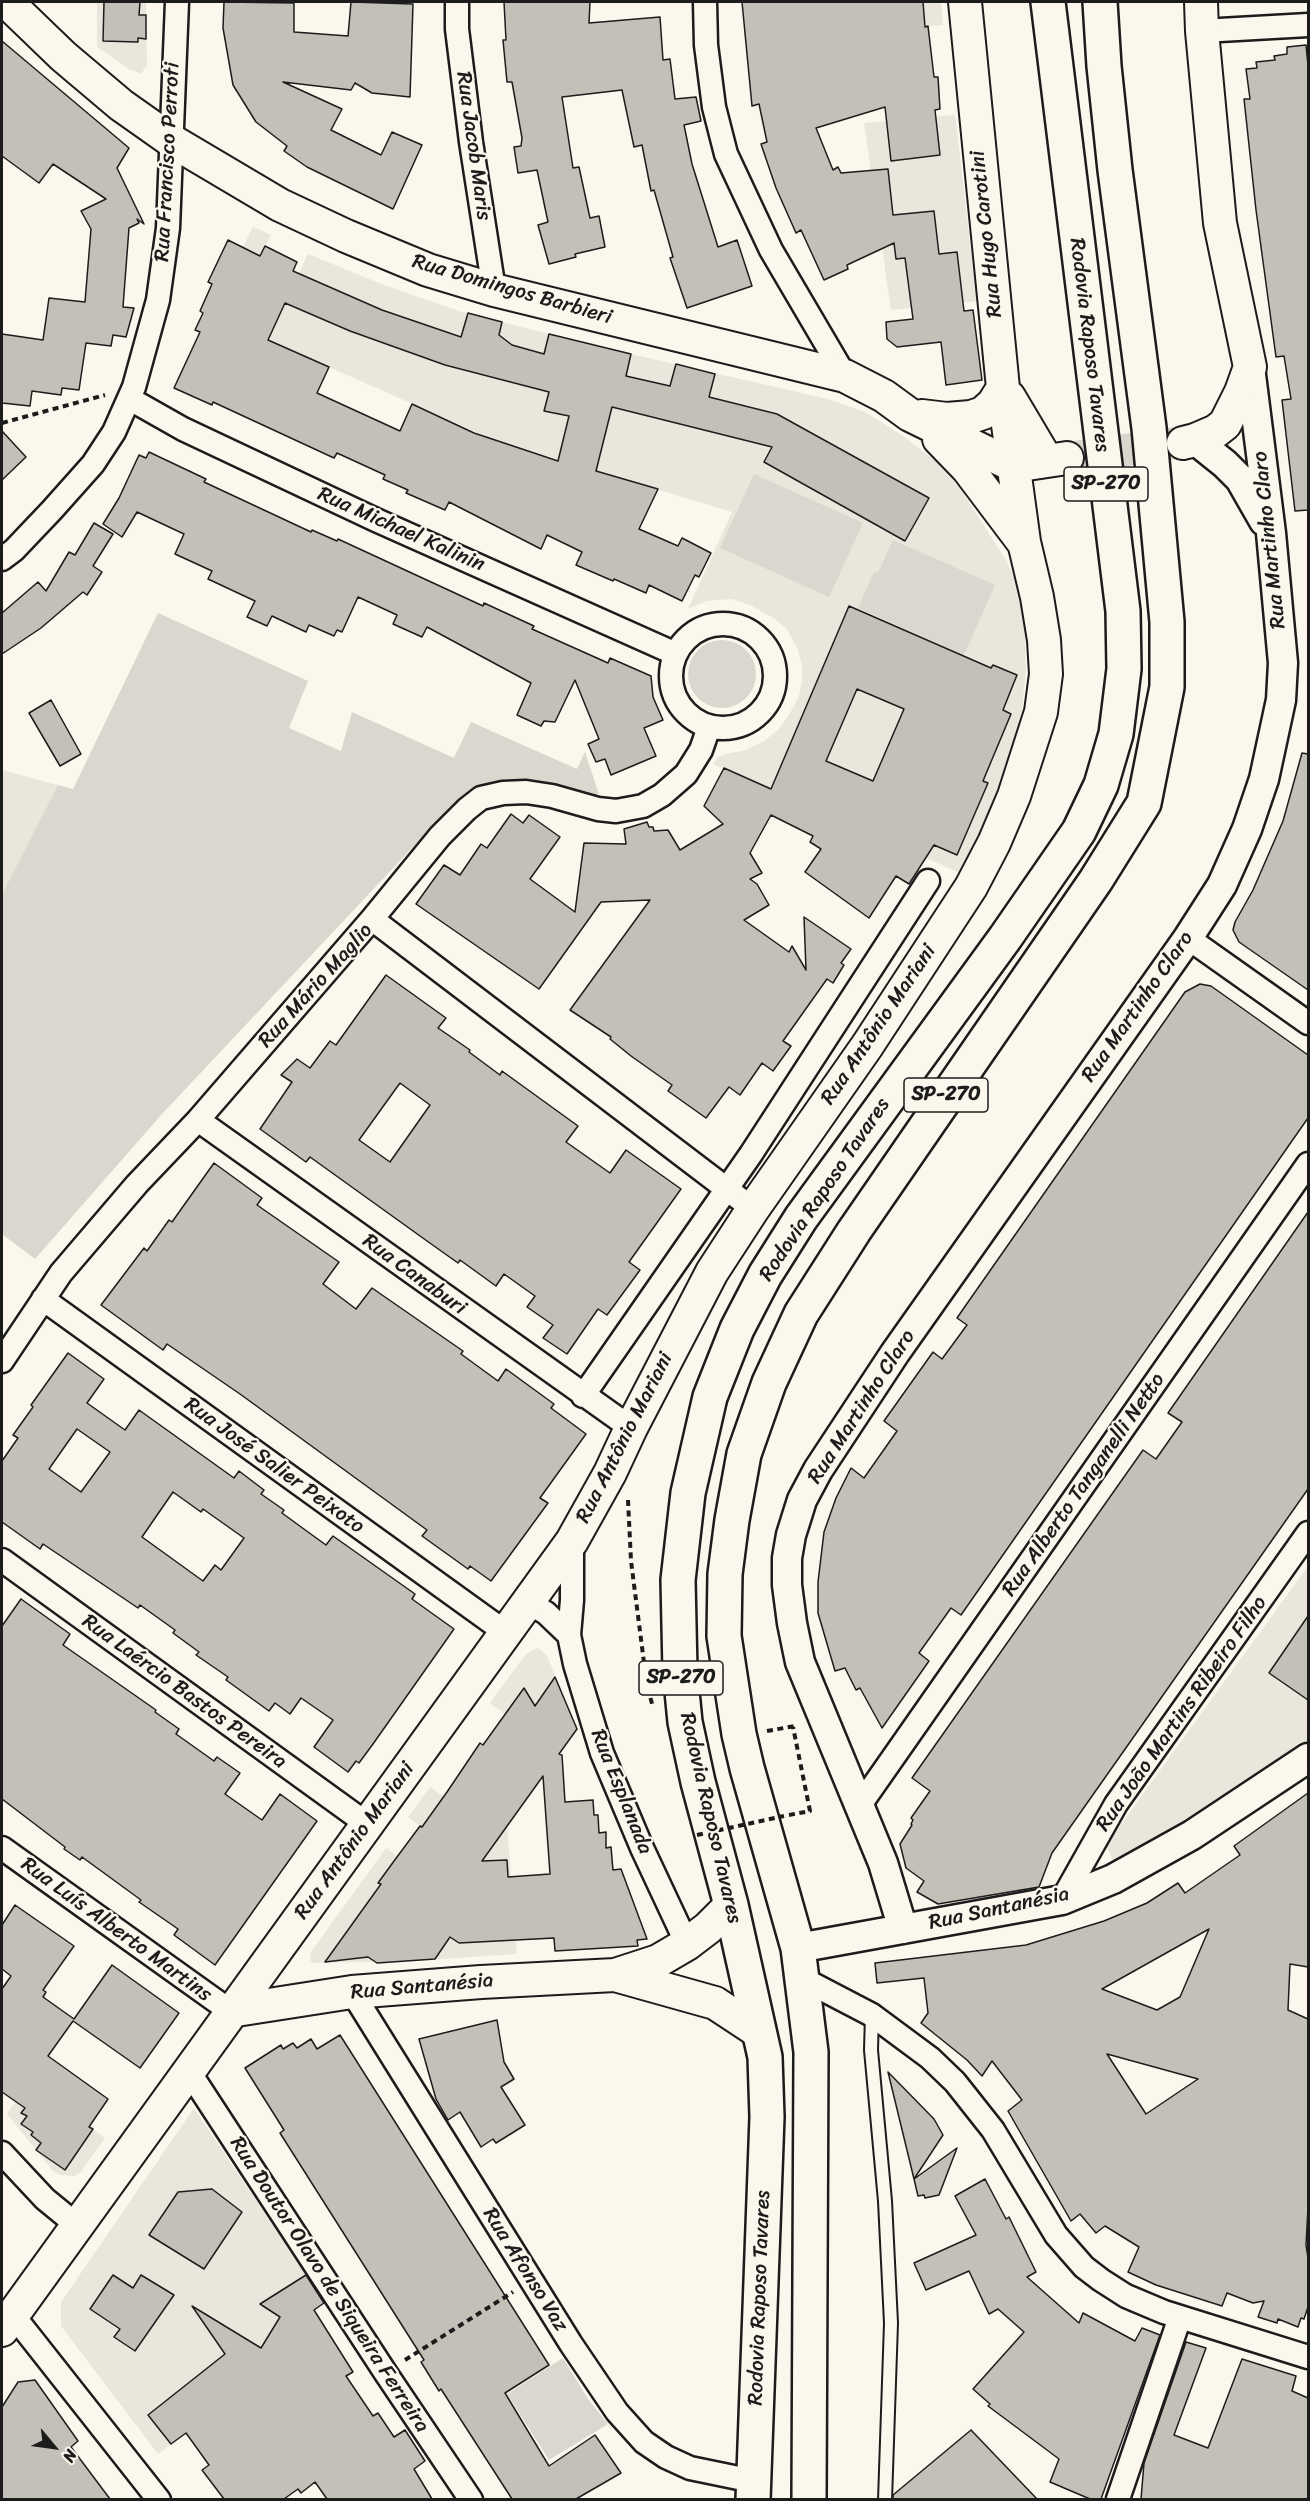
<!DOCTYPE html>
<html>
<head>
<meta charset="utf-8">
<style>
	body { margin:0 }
	#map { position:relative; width:1310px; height:2501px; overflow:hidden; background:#fbf7ec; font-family:Sriracha,sans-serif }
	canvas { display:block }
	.frame { position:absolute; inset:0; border:3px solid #1c1c1c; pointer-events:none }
	.north { position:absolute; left:24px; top:2417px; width:60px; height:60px; -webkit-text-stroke:4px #fbf7ec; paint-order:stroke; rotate:119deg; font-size:16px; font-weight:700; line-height:24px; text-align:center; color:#1c1c1c }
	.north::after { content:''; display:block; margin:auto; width:21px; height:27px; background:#1c1c1c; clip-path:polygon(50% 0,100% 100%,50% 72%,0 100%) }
</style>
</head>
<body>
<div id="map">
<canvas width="1310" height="2501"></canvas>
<div class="frame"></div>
<div class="north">N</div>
</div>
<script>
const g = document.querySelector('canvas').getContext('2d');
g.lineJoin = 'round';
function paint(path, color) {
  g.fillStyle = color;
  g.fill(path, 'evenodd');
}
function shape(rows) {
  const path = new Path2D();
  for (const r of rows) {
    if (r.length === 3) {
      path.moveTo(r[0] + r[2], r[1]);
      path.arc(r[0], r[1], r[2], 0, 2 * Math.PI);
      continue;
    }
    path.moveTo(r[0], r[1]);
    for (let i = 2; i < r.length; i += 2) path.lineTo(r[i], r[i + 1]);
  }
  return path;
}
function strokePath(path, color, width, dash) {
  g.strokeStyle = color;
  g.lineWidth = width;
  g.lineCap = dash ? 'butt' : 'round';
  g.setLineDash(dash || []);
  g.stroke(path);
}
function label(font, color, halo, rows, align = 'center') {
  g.font = font + ' Sriracha,sans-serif';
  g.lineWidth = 4.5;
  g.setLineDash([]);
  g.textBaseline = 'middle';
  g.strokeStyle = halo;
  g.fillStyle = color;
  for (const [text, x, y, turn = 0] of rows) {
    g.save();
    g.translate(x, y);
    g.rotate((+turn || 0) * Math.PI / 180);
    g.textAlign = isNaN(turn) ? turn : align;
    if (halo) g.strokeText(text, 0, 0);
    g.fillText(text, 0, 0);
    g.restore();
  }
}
paint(shape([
	[97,2,146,2,147,65,141,74,129,69,97,47],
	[846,2,941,2,943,25,850,33],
	[955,115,977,301,891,310,864,123],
	[253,227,271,235,245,285,228,276],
	[308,254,384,285,462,312,631,354,828,399,865,412,903,436,934,460,959,487,1006,560,1015,579,1025,631,1026,669,1022,708,1009,759,976,841,960,873,713,764,718,757,729,753,743,751,764,741,778,730,789,715,799,696,802,680,802,665,797,648,787,629,775,619,752,606,732,599,706,601,688,609,732,512,494,440,268,340],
	[2,770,58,785,2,894],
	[1308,1566,1308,1741,1159,1839,1113,1861,1106,1845],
	[536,1648,540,1649,547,1656,577,1729,559,1754,490,1703,525,1655],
	[430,1787,499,1836,507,1826,517,1954,410,1961,313,1963,310,1960,311,1952,386,1848,455,1898,477,1867,408,1817],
	[28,2084,105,2138,81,2172,74,2176,60,2175,53,2171,7,2114],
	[194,2108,325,2303,233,2364,186,2433,158,2454,61,2326,61,2302]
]), '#eae6dc');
paint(shape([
	[754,474,863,523,829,597,720,548],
	[893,540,995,585,964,655,858,608,874,572,878,573],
	[158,613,308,681,289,728,341,751,352,712,454,758,471,722,577,769,585,752,599,794,589,795,526,783,483,787,444,814,162,1114,35,1259,2,1234,2,894,58,785,73,789],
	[722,674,34],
	[563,2358,588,2399,608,2424,549,2460,507,2394]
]), '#dad7ce');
const building = shape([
	[104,2,140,2,139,15,146,15,146,39,138,38,138,42,103,41,104,2],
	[224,2,294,3,294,32,348,36,351,2,413,4,410,97,372,93,355,83,351,90,283,82,342,109,331,130,381,155,392,132,422,145,393,209,307,167,284,151,287,146,256,122,233,85,223,28,224,2],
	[504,2,590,2,589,23,660,17,663,60,670,59,675,99,696,97,701,121,684,125,692,164,718,247,737,240,752,286,687,308,670,258,673,257,654,190,651,191,642,145,634,147,622,90,562,97,573,168,579,167,590,218,599,216,605,247,575,254,576,257,549,264,538,225,548,222,537,170,518,173,514,147,521,146,522,138,512,82,507,82,503,40,506,40,504,2],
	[742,2,923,2,925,27,928,26,934,77,938,77,940,109,935,110,940,155,891,161,885,107,816,128,833,170,838,167,841,173,888,169,893,215,934,211,939,254,957,252,964,311,973,310,982,380,946,385,941,342,897,347,887,339,886,322,913,319,905,258,896,259,894,243,847,265,848,269,824,280,801,230,796,233,776,188,761,144,767,142,759,104,752,106,742,2],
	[2,41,129,148,117,168,144,224,137,219,139,223,129,228,123,307,134,308,126,337,113,335,111,346,86,343,79,390,62,388,61,395,32,391,30,406,2,403,2,334,43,340,49,298,85,302,91,229,81,211,106,199,53,164,39,183,2,156,2,41],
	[1306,45,1308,65,1308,510,1295,511,1282,400,1291,399,1284,356,1276,357,1256,210,1244,99,1250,99,1246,69,1257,68,1256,62,1275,60,1274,56,1287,54,1287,47,1306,45],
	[228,240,260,256,265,246,297,262,293,271,382,310,461,337,468,313,502,322,499,335,512,345,544,354,549,334,631,354,626,376,670,386,676,364,715,374,709,397,777,414,929,498,905,541,764,462,772,447,612,407,596,471,658,489,639,529,678,546,682,538,711,553,699,577,695,575,682,601,649,585,646,593,614,579,613,581,576,565,582,552,547,535,541,549,449,502,445,510,406,493,408,490,383,479,385,475,337,453,334,458,213,402,212,405,174,388,200,332,195,330,203,313,200,311,212,284,208,282,228,240],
	[285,303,350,331,445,365,549,392,544,411,569,416,558,461,474,433,412,404,400,431,317,393,329,367,268,340,285,303],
	[2,431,26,457,2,480,2,431],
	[149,452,206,479,204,482,311,532,312,530,337,541,338,539,483,606,484,603,534,626,532,629,608,663,610,658,651,676,653,697,663,720,644,728,656,756,611,775,605,759,596,762,588,744,599,739,575,680,555,722,544,721,541,726,517,715,531,683,427,627,422,637,393,624,397,615,358,597,342,632,337,630,334,636,309,625,306,632,272,616,267,626,247,617,255,601,208,579,212,571,175,554,184,534,137,512,122,537,103,524,119,498,139,455,146,458,149,452],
	[94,523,113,534,93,566,102,572,87,595,83,592,41,628,2,654,2,613,38,582,46,591,69,552,75,555,94,523],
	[849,606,991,668,993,665,1017,675,1003,710,1011,714,983,781,988,783,957,855,934,845,909,884,896,876,869,918,805,872,821,849,810,842,813,836,771,815,750,853,762,873,750,879,757,884,769,905,744,920,789,952,792,946,806,970,804,917,851,949,841,963,844,965,833,983,827,979,783,1041,791,1046,773,1071,762,1063,740,1095,729,1087,706,1118,668,1091,672,1085,631,1056,610,1039,611,1037,570,1010,650,900,601,902,539,989,416,904,444,865,460,875,481,844,487,848,511,814,523,823,529,815,560,837,530,879,575,912,584,843,626,844,624,829,647,822,649,827,653,827,654,831,668,830,680,850,723,824,704,806,724,768,771,789,849,606],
	[857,689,904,709,873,781,826,761,857,689],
	[51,700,81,754,60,766,29,713,51,700],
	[1302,753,1308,754,1308,990,1239,942,1233,930,1235,922,1253,890,1283,821,1302,753],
	[386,975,446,1018,438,1028,470,1050,469,1052,500,1075,502,1071,578,1126,566,1142,610,1173,626,1150,681,1189,629,1262,640,1270,607,1315,598,1309,567,1354,543,1338,553,1325,527,1307,535,1296,504,1274,496,1286,460,1260,458,1263,427,1241,310,1157,306,1162,260,1129,292,1082,281,1075,297,1059,310,1068,330,1041,336,1045,386,975],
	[400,1083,430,1105,390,1162,359,1140,400,1083],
	[1200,984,1211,986,1308,1055,1308,1118,961,1615,951,1608,919,1653,929,1661,882,1728,860,1688,856,1690,845,1668,835,1671,818,1613,818,1582,824,1532,836,1498,851,1468,864,1478,897,1431,884,1421,933,1352,942,1359,967,1325,957,1318,966,1305,1185,992,1200,984],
	[214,1163,262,1198,257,1205,339,1262,323,1284,356,1309,372,1288,463,1351,461,1354,498,1381,506,1369,554,1404,551,1408,586,1434,540,1498,548,1503,491,1581,470,1566,468,1569,422,1536,427,1530,240,1394,167,1344,163,1350,101,1305,144,1248,147,1251,169,1220,172,1222,214,1163],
	[1308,1212,1308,1489,1052,1853,1039,1887,938,1904,917,1892,924,1881,906,1868,900,1844,912,1825,911,1824,913,1820,911,1818,930,1791,912,1778,1143,1450,1156,1459,1182,1422,1168,1413,1308,1212],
	[68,1353,104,1379,87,1403,125,1430,139,1410,234,1478,239,1471,264,1490,261,1494,284,1510,282,1513,308,1532,326,1545,333,1536,415,1594,412,1599,454,1629,373,1744,359,1763,356,1761,348,1772,314,1747,333,1720,301,1698,290,1714,275,1703,269,1711,226,1680,228,1677,196,1655,199,1652,173,1633,175,1630,140,1605,138,1608,43,1544,40,1549,2,1522,2,1461,18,1438,13,1435,33,1407,31,1405,68,1353],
	[77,1429,110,1452,81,1492,49,1469,77,1429],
	[173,1492,201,1512,203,1509,244,1538,221,1570,215,1565,203,1581,142,1537,173,1492],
	[21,1599,70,1634,63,1645,156,1710,155,1712,179,1729,176,1734,214,1761,217,1757,240,1773,225,1794,262,1820,280,1794,317,1821,215,1965,174,1935,178,1929,139,1902,141,1900,82,1857,80,1860,64,1849,65,1847,2,1799,2,1626,21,1599],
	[1308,1616,1308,1700,1269,1673,1308,1616],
	[555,1677,577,1729,559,1754,562,1755,565,1802,593,1800,594,1815,598,1815,599,1833,606,1832,606,1848,611,1847,613,1870,621,1869,647,1939,637,1940,638,1946,555,1951,554,1938,459,1943,450,1937,435,1959,377,1963,368,1957,325,1962,381,1884,378,1883,397,1857,420,1826,422,1827,447,1792,480,1743,483,1745,524,1688,535,1706,555,1677],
	[543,1776,550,1874,508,1877,507,1860,482,1861,543,1776],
	[1308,1793,1308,1967,1290,1964,1288,2010,1308,2019,1308,2208,1306,2245,1308,2258,1308,2307,1304,2319,1301,2318,1298,2327,1278,2319,1277,2323,1258,2317,1264,2301,1253,2303,1227,2293,1222,2306,1156,2285,1128,2272,1139,2247,1105,2226,1096,2233,1080,2214,1071,2221,1008,2111,1022,2100,992,2061,982,2076,967,2060,921,2023,928,2013,924,1978,877,1983,875,1963,1026,1945,1104,1921,1147,1903,1178,1883,1185,1893,1240,1855,1234,1846,1308,1793],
	[1209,1929,1180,1997,1157,2010,1102,1989,1209,1929],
	[1107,2054,1198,2079,1146,2114,1107,2054],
	[15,1905,74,1946,43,1990,46,1992,43,1997,74,2019,112,1965,179,2013,140,2068,73,2021,48,2056,108,2099,89,2127,93,2129,65,2170,36,2150,41,2143,31,2135,33,2132,21,2124,27,2116,21,2113,25,2108,2,2092,2,1989,11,1976,2,1969,2,1925,15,1905],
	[497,2020,504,2062,514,2079,501,2087,525,2125,496,2143,493,2139,481,2147,460,2112,448,2120,436,2099,419,2039,497,2020],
	[340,2035,549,2365,505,2393,549,2466,595,2435,621,2473,576,2499,512,2499,441,2389,439,2391,421,2362,424,2360,280,2133,284,2130,245,2068,281,2045,283,2049,293,2043,297,2048,311,2039,317,2049,340,2035],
	[888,2072,934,2119,943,2135,914,2179,888,2072],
	[957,2148,939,2195,925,2198,924,2195,918,2196,914,2179,957,2148],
	[985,2179,1006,2219,1009,2217,1036,2272,1027,2277,1079,2323,1083,2313,1135,2341,1142,2328,1160,2335,1101,2499,1090,2499,1050,2482,1059,2459,988,2406,990,2404,973,2389,1024,2332,998,2309,989,2314,969,2271,926,2290,914,2263,976,2235,955,2196,985,2179],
	[212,2189,242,2212,204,2269,149,2235,178,2192,212,2189],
	[113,2275,133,2288,141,2275,174,2295,135,2351,114,2337,120,2329,90,2309,113,2275],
	[306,2275,324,2303,314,2310,353,2372,346,2376,373,2416,378,2413,394,2437,405,2430,425,2461,414,2469,432,2499,327,2499,315,2482,301,2493,298,2489,284,2499,224,2499,202,2470,209,2465,186,2433,171,2444,148,2415,225,2354,192,2306,261,2348,280,2317,260,2304,306,2275],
	[1186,2342,1206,2348,1174,2435,1208,2448,1242,2359,1296,2376,1292,2391,1308,2398,1308,2499,1141,2499,1144,2463,1186,2342],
	[35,2380,78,2441,71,2447,110,2499,2,2499,2,2407,18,2382,35,2380],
	[971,2430,1037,2499,893,2499,893,2495,971,2430]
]);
paint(building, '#c3c0b8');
strokePath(building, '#1c1c1c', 1.5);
strokePath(shape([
	[1067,458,1176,443]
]), '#dad6cd', 32, [32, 16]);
const service = shape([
	[872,2015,871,2050,885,2201,891,2323,885,2500]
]);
const minor = shape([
	[457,2,457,29,471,142,494,290],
	[705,2,706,45,714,107,726,154,771,250,845,376],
	[1202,31,1308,25],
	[130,399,183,429,376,520,676,654],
	[2,559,14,550,52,510,93,464,114,432,134,387,158,300,168,228,177,2],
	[723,676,52],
	[372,919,440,836,467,809,481,798,503,793,526,792,552,796,598,809,616,811,643,806,662,795,686,774,701,750,709,727],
	[1188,938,1308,1023],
	[198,1120,631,1428],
	[43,1299,505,1632],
	[2,1361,61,1273,137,1184,198,1120,372,919,753,1209],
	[583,1396,751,1154,928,881],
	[572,1541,572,1600,569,1635,575,1664,602,1753,642,1848,687,1944],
	[2,1560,367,1824],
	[528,1602,546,1613,569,1635],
	[860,1805,1308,1164],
	[2,1848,230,2011],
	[1062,1900,1116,1804,1308,1533],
	[803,1979,872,2015,930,2058,955,2082,993,2130,1056,2235,1084,2267,1101,2280,1126,2296,1164,2312,1308,2357],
	[352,1992,571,2344,617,2412,644,2442,666,2457,690,2468,753,2481],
	[188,2070,385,2372,471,2500],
	[2,2153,45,2199,78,2226],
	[13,2315,159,2500],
	[1118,2499,1180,2317]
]);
const tertiary = shape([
	[1195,440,1225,464,1240,479,1264,521],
	[903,1929,883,1863,800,1662,792,1623,787,1585,787,1558,791,1535,802,1500,818,1470,895,1353,1188,938,1222,885,1247,829,1264,779,1281,700,1283,663,1271,533,1250,367],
	[798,1948,1062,1900,1113,1879,1192,1835,1308,1758]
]);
const secondary = shape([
	[7,2,63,56,121,105,172,141,280,205,346,236,428,270,494,290,845,376,884,396,910,415,1014,466,1067,458],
	[1009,397,1047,461],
	[922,416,947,419,971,417,983,413,993,404,1003,388],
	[939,439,968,469,1023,542],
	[1183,443,1195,440,1216,431,1225,424,1241,392,1250,367,1220,223,1202,31,1201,2],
	[615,1975,715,2003,759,2032],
	[230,2011,352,1992,481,1982,615,1975,658,1961,687,1944,708,1928,731,1905],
	[2,2330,572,1541,610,1473,631,1428,712,1272,753,1209,867,1046,971,887,994,843,1014,796,1041,712,1046,674,1044,640,1037,597,1024,542,1003,388,965,2]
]);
const motorway = shape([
	[753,2500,767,2117,765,2057,731,1905,698,1782,685,1722,680,1671,678,1580,688,1493,710,1397,737,1329,765,1275,801,1218,1005,938,1079,831,1101,785,1116,734,1124,669,1123,611,1048,2],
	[809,2500,811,2052,798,1948,747,1768,739,1734,724,1636,725,1574,732,1520,744,1454,769,1383,801,1314,854,1231,1096,880,1144,803,1167,687,1167,622,1149,428,1115,170,1104,66,1100,2]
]);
strokePath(service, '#1c1c1c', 16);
strokePath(minor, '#1c1c1c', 27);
strokePath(tertiary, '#1c1c1c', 33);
strokePath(secondary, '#1c1c1c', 36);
strokePath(motorway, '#1c1c1c', 38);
strokePath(shape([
	[2,423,105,395],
	[628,1500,631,1561,647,1686,653,1707],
	[767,1731,795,1726],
	[789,1815,810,1811,793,1727],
	[405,2360,513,2292]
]), '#1c1c1c', 4, [6, 4.5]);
strokePath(service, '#fbf7ec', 12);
strokePath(minor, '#fbf7ec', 22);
strokePath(tertiary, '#fbf7ec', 28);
strokePath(secondary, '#fbf7ec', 32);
strokePath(motorway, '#fbf7ec', 33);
strokePath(shape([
	[697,1835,784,1816]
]), '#1c1c1c', 4, [6, 4.5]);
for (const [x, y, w] of [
	[1106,484,84],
	[946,1095,84],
	[681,1678,84]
]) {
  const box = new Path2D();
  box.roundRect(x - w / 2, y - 17, w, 34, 4.5);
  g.fillStyle = '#fbf7ec';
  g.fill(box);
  strokePath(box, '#1c1c1c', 1.5);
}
label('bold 20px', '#1c1c1c', null, [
	["SP-270",1106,484],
	["SP-270",946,1095],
	["SP-270",681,1678]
]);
label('21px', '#1c1c1c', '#fbf7ec', [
	["Rua Jacob Maris",473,146,82],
	["Rua Francisco Perroti",168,162,-87],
	["Rua Hugo Carotini",987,234,-96],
	["Rua Domingos Barbieri",512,290,16],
	["Rodovia Raposo Tavares",1089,345,83],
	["Rua Michael Kalinin",401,530,24],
	["Rua Martinho Claro",1270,540,-96],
	["Rua Mário Maglio",316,986,-48],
	["Rua Martinho Claro",1138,1007,-55],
	["Rua Antônio Mariani",879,1025,-56],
	["Rodovia Raposo Tavares",825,1190,-56],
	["Rua Canaburi",414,1275,36],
	["Rua Martinho Claro",862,1407,-57],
	["Rua Antônio Mariani",625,1438,-63],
	["Rua José Salier Peixoto",274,1466,36],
	["Rua Alberto Tanganelli Netto",1084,1485,-55],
	["Rua Laércio Bastos Pereira",184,1692,36],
	["Rua João Martins Ribeiro Filho",1182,1714,-55],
	["Rua Esplanada",621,1792,68],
	["Rodovia Raposo Tavares",710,1818,77],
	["Rua Antônio Mariani",355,1841,-54],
	["Rua Santanésia",999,1909,-12],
	["Rua Luís Alberto Martins",116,1930,36],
	["Rua Santanésia",422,1987,-5],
	["Rua Afonso Vaz",525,2270,58],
	["Rua Doutor Olavo de Siqueira Ferreira",329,2285,57],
	["Rodovia Raposo Tavares",760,2298,-88]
]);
</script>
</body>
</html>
